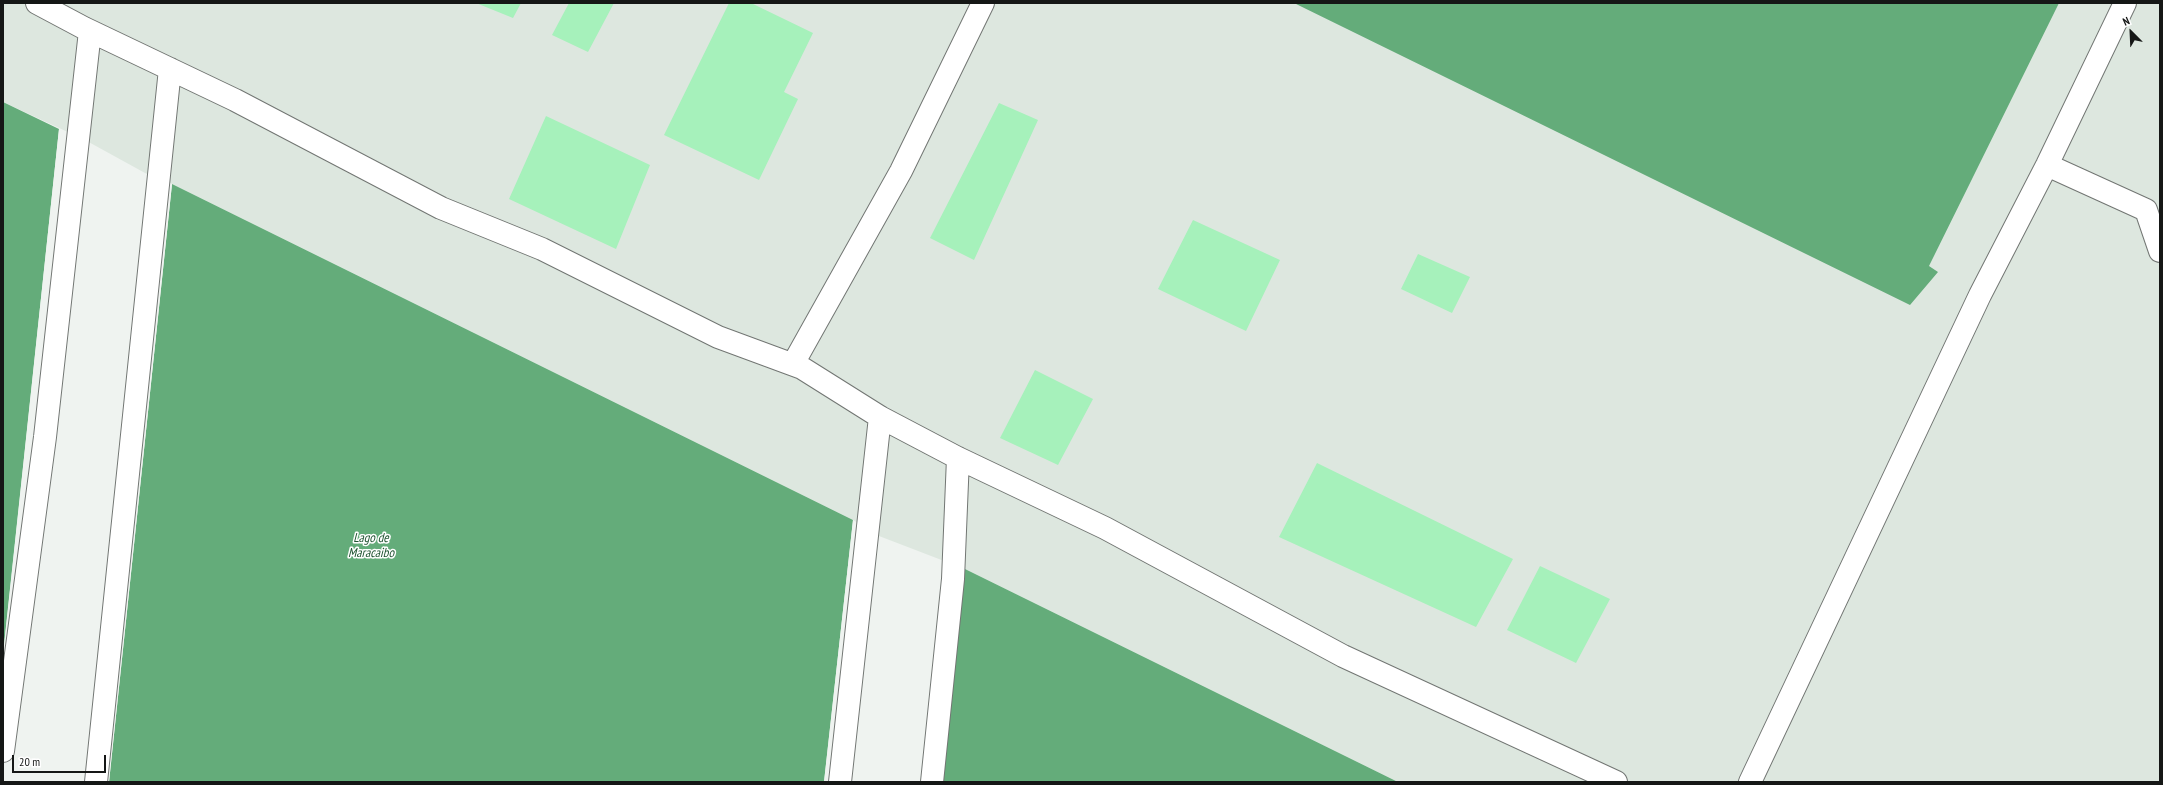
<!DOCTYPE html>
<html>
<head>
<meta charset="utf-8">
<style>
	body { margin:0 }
	#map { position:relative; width:2163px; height:785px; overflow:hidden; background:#eff3f0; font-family:"PT Sans Narrow",sans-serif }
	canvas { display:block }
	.frame { position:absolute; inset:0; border:4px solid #151716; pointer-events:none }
	.north { position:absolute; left:2111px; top:12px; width:40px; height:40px; -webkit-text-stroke:3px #fff; paint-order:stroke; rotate:336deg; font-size:11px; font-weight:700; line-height:16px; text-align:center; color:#151716 }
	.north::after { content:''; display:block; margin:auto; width:14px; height:18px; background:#151716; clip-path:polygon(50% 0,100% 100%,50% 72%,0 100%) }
	.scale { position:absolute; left:12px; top:755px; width:94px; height:18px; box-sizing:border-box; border:2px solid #151716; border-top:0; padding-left:5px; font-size:12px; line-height:14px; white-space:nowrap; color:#151716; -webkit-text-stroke:3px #fff; paint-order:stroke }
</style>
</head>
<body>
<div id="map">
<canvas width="2163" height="785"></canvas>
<div class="frame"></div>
<div class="north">N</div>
<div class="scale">20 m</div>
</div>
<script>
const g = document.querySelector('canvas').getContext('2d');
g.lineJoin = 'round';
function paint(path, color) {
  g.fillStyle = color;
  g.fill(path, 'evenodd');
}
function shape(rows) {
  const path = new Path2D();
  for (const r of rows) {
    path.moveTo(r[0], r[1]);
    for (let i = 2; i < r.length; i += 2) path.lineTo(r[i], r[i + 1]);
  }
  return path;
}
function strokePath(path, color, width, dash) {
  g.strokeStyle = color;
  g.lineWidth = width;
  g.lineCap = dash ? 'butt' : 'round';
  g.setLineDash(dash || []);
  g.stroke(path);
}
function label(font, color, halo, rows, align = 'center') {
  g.font = font + ' "PT Sans Narrow",sans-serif';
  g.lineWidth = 3;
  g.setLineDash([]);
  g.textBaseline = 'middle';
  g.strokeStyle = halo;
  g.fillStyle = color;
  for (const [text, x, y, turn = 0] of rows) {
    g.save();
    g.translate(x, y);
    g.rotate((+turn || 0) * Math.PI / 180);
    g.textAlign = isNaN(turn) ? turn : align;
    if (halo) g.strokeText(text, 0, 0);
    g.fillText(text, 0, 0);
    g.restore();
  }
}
paint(shape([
	[3,3,2160,3,2160,782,1398,782,965,569,879,536,853,520,172,184,145,173,85,140,3,102]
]), '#dde7df');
paint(shape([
	[1294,3,2059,3,1929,266,1938,272,1910,305],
	[3,102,59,129,3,654],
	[172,184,853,520,824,782,109,782],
	[965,569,1398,782,942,782]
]), '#64ac7a');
paint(shape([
	[59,129,61,130,5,654,3,656],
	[170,183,172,184,109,782,107,782],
	[853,520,854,521,826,782,824,782]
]), '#eff3f0');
paint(shape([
	[476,3,521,3,513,18],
	[569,3,614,3,588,52,552,35],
	[729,3,751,3,813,33,784,92,798,99,759,180,664,135],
	[999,103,1038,120,974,260,930,238],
	[546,116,650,165,616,249,509,199],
	[1193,220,1280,260,1246,331,1158,289],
	[1418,254,1470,277,1452,313,1401,289],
	[1035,370,1093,399,1058,465,1000,438],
	[1317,463,1513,559,1476,627,1279,537],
	[1540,566,1610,599,1576,663,1507,630]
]), '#a6f1bb');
const minor = shape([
	[37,3,84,28,235,100,441,208,542,249,718,337,802,368,880,417,958,458,1105,528,1343,656,1616,782],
	[2047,165,2146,210,2160,251],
	[793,364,901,171,983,3],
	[3,751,45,437,90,31],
	[96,782,170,69],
	[840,782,880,417],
	[932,782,953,579,958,458],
	[1750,782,1980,295,2047,165,2125,3]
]);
strokePath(minor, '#727673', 24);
strokePath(minor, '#fff', 22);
label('italic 13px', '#205432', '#fff', [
	["Lago de",371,538],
	["Maracaibo",371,553]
]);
</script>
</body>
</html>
